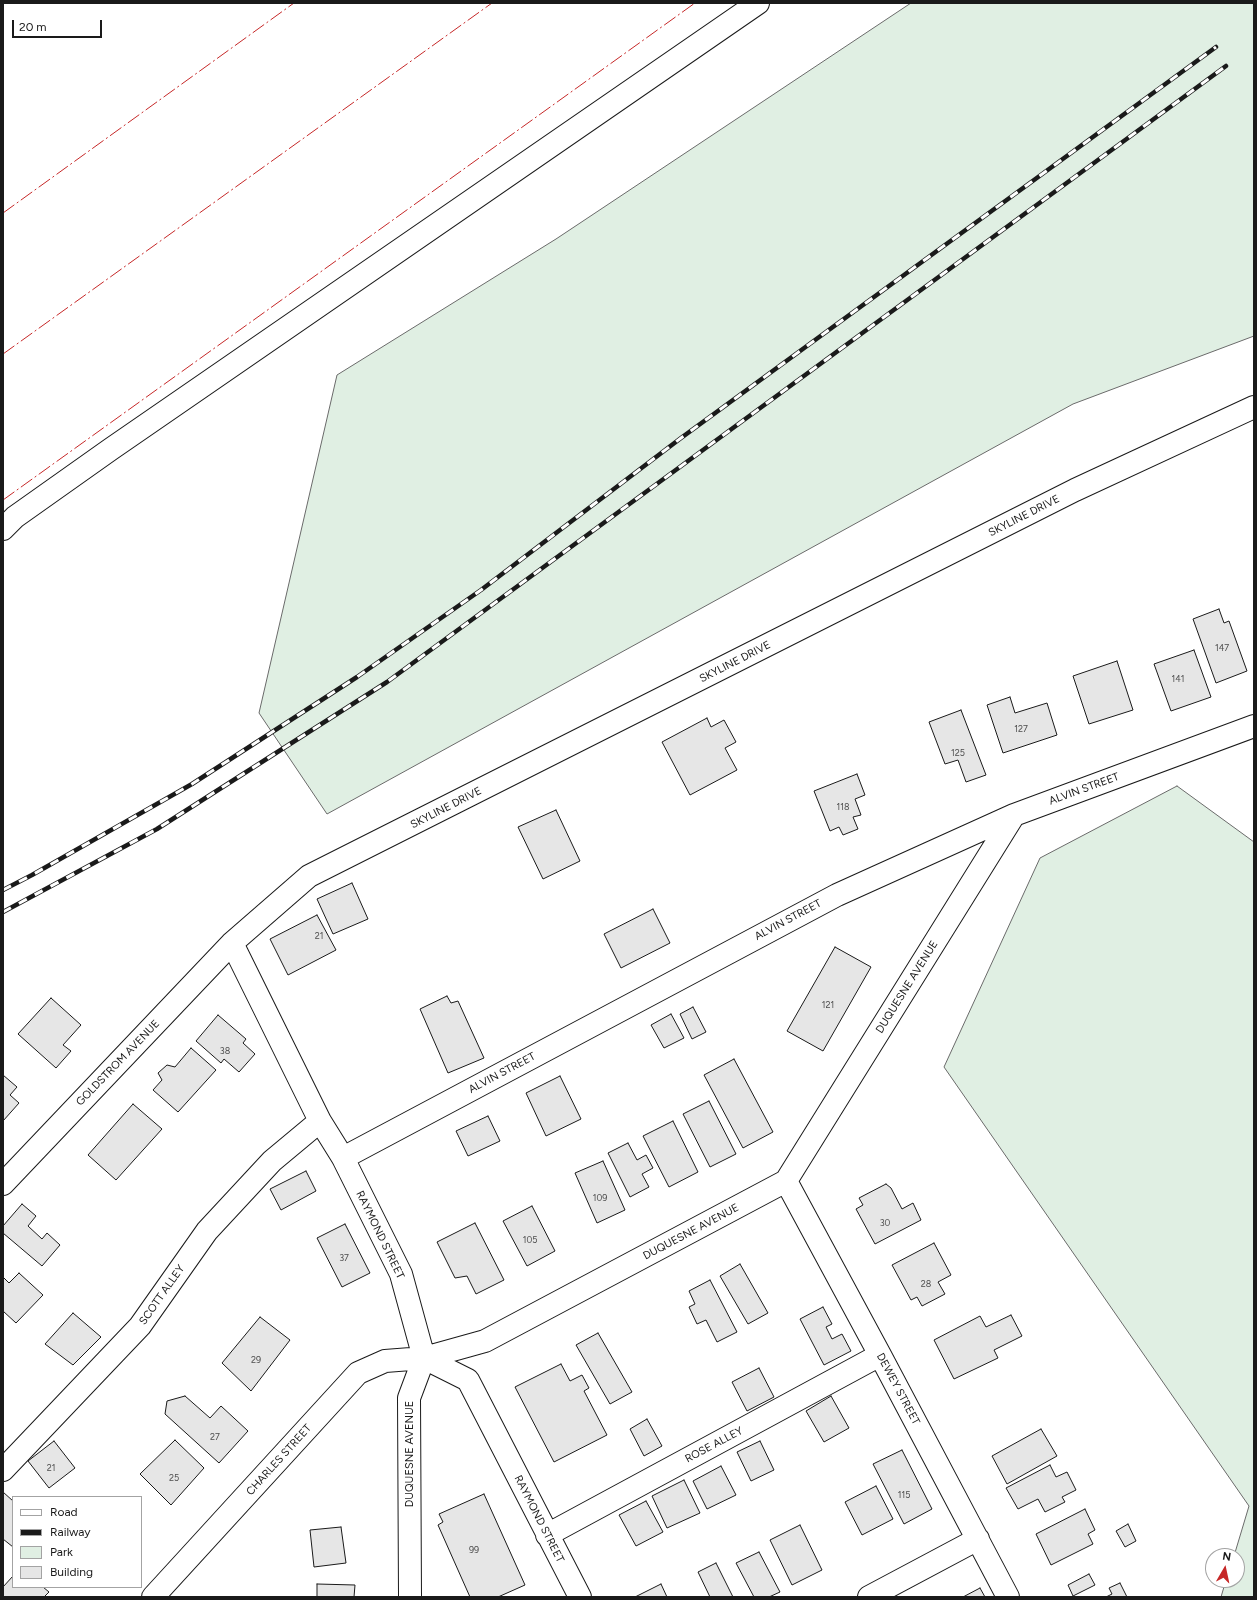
<!DOCTYPE html>
<html>
<head>
<meta charset="utf-8">
<style>
	body { margin:0 }
	#map { position:relative; width:1257px; height:1600px; overflow:hidden; background:#fff; font-family:Figtree,sans-serif }
	canvas { display:block }
	.frame { position:absolute; inset:0; border:4px solid #1a1a1a; pointer-events:none }
	.legend { position:absolute; left:12px; top:1496px; width:130px; height:92px; box-sizing:border-box; background:#fff; border:1px solid #a3a3a3; margin:0; padding:5px 7px; list-style:none; font-size:12px; color:#1a1a1a }
	.legend li { display:flex; align-items:center; gap:8px; height:20px }
	.legend b { width:20px; border:1px solid #a3a3a3 }
	.north { position:absolute; left:1205px; top:1548px; width:40px; height:40px; box-sizing:border-box; background:#fff; border:1px solid #a3a3a3; border-radius:50%; rotate:9deg; font-size:11px; font-weight:700; line-height:16px; text-align:center; color:#1a1a1a }
	.north::after { content:''; display:block; margin:auto; width:14px; height:18px; background:#c62828; clip-path:polygon(50% 0,100% 100%,50% 72%,0 100%) }
	.scale { position:absolute; left:12px; top:20px; width:90px; height:18px; box-sizing:border-box; border:2px solid #1a1a1a; border-top:0; padding-left:5px; font-size:12px; line-height:14px; white-space:nowrap; color:#1a1a1a; -webkit-text-stroke:3px #fff; paint-order:stroke }
</style>
</head>
<body>
<div id="map">
<canvas width="1257" height="1600"></canvas>
<div class="frame"></div>
<ul class="legend">
<li><b style="height:5px;background:#fff"></b>Road</li>
<li><b style="height:5px;background:#1a1a1a"></b>Railway</li>
<li><b style="height:11px;background:#e0efe3"></b>Park</li>
<li><b style="height:11px;background:#e6e6e6"></b>Building</li>
</ul>
<div class="north">N</div>
<div class="scale">20 m</div>
</div>
<script>
const g = document.querySelector('canvas').getContext('2d');
g.lineJoin = 'round';
function paint(path, color) {
  g.fillStyle = color;
  g.fill(path, 'evenodd');
}
function shape(rows) {
  const path = new Path2D();
  for (const r of rows) {
    path.moveTo(r[0], r[1]);
    for (let i = 2; i < r.length; i += 2) path.lineTo(r[i], r[i + 1]);
  }
  return path;
}
function strokePath(path, color, width, dash) {
  g.strokeStyle = color;
  g.lineWidth = width;
  g.lineCap = dash ? 'butt' : 'round';
  g.setLineDash(dash || []);
  g.stroke(path);
}
function label(font, color, halo, rows, align = 'center') {
  g.font = font + ' Figtree,sans-serif';
  g.lineWidth = 3;
  g.setLineDash([]);
  g.textBaseline = 'middle';
  g.strokeStyle = halo;
  g.fillStyle = color;
  for (const [text, x, y, turn = 0] of rows) {
    g.save();
    g.translate(x, y);
    g.rotate((+turn || 0) * Math.PI / 180);
    g.textAlign = isNaN(turn) ? turn : align;
    if (halo) g.strokeText(text, 0, 0);
    g.fillText(text, 0, 0);
    g.restore();
  }
}
const green = shape([
	[911,3,1254,3,1254,336,1073,404,327,814,259,713,337,375,556,239,911,3],
	[1177,786,1254,842,1254,1597,1221,1597,1226,1580,1237,1580,1237,1556,1234,1556,1249,1506,944,1067,1040,858,1177,786]
]);
paint(green, '#e0efe3');
strokePath(green, '#6a6a6a', 1);
const building = shape([
	[1219,609,1224,623,1229,621,1247,671,1216,683,1193,619,1219,609],
	[1194,650,1211,697,1171,711,1154,664,1194,650],
	[1117,661,1133,710,1089,724,1073,676,1117,661],
	[1010,697,1015,713,1047,703,1057,735,1003,753,987,705,1010,697],
	[961,710,986,775,966,782,958,760,945,764,929,722,961,710],
	[707,718,711,727,724,720,736,742,725,748,737,770,690,795,662,742,707,718],
	[857,774,865,795,855,799,861,815,853,817,858,829,843,835,839,827,830,831,814,791,857,774],
	[556,810,580,861,543,879,518,827,556,810],
	[352,883,368,919,333,934,317,899,352,883],
	[653,909,670,943,621,968,604,934,653,909],
	[317,915,336,950,288,975,270,939,317,915],
	[835,947,871,967,823,1051,787,1031,835,947],
	[447,996,451,1003,458,1001,484,1058,448,1073,420,1009,447,996],
	[51,998,81,1025,63,1045,71,1051,56,1068,18,1034,51,998],
	[693,1007,706,1032,692,1039,680,1014,693,1007],
	[671,1014,684,1038,664,1048,651,1025,671,1014],
	[218,1015,246,1039,243,1043,255,1054,239,1072,224,1059,221,1063,196,1041,218,1015],
	[191,1048,216,1070,178,1112,153,1090,162,1080,158,1073,167,1065,175,1067,191,1048],
	[734,1059,773,1132,743,1148,704,1075,734,1059],
	[3,1075,17,1087,10,1095,19,1103,3,1121,3,1075],
	[560,1076,581,1119,546,1136,526,1093,560,1076],
	[709,1101,736,1154,710,1167,683,1114,709,1101],
	[133,1104,162,1129,116,1180,88,1155,133,1104],
	[488,1116,500,1141,468,1156,456,1131,488,1116],
	[673,1121,698,1172,669,1187,643,1136,673,1121],
	[628,1143,637,1160,646,1155,653,1168,642,1174,649,1187,630,1197,608,1153,628,1143],
	[603,1161,625,1210,597,1223,575,1173,603,1161],
	[306,1171,316,1191,281,1210,270,1189,306,1171],
	[886,1184,891,1188,902,1209,913,1203,921,1220,875,1244,856,1209,863,1205,859,1198,886,1184],
	[22,1204,36,1216,28,1226,42,1239,47,1233,60,1245,42,1266,3,1233,3,1226,22,1204],
	[532,1206,555,1251,527,1266,503,1221,532,1206],
	[475,1223,504,1280,476,1294,467,1276,455,1278,437,1242,475,1223],
	[345,1224,370,1273,342,1287,317,1238,345,1224],
	[934,1243,951,1275,938,1282,945,1294,922,1306,917,1297,911,1300,892,1265,934,1243],
	[740,1264,768,1313,748,1324,720,1276,740,1264],
	[19,1273,43,1295,16,1323,3,1311,3,1277,9,1283,19,1273],
	[710,1280,737,1332,717,1342,706,1320,697,1324,689,1307,695,1304,689,1291,710,1280],
	[823,1307,832,1324,826,1327,832,1339,842,1334,851,1351,824,1365,800,1319,823,1307],
	[73,1313,101,1337,73,1365,45,1344,73,1313],
	[1011,1315,1022,1336,994,1350,998,1358,954,1379,934,1340,980,1316,986,1327,1011,1315],
	[260,1317,290,1340,251,1391,222,1363,260,1317],
	[598,1333,632,1392,610,1404,576,1345,598,1333],
	[561,1364,570,1381,582,1375,589,1388,584,1391,607,1435,554,1462,515,1387,561,1364],
	[759,1368,774,1397,747,1411,732,1382,759,1368],
	[185,1396,210,1418,221,1406,248,1431,219,1463,165,1414,167,1401,185,1396],
	[831,1396,849,1428,824,1442,806,1411,831,1396],
	[647,1419,662,1446,644,1456,630,1429,647,1419],
	[1041,1429,1057,1456,1007,1484,992,1456,1041,1429],
	[175,1440,204,1468,171,1505,140,1474,175,1440],
	[54,1441,75,1468,49,1488,28,1461,54,1441],
	[760,1441,774,1470,751,1481,737,1452,760,1441],
	[902,1450,932,1509,904,1524,873,1464,902,1450],
	[1050,1465,1056,1477,1067,1472,1076,1490,1062,1497,1065,1502,1045,1512,1038,1499,1018,1509,1006,1488,1050,1465],
	[721,1466,736,1495,707,1509,693,1481,721,1466],
	[684,1480,700,1513,667,1528,652,1496,684,1480],
	[876,1486,893,1519,862,1535,845,1502,876,1486],
	[3,1492,13,1501,13,1547,3,1539,3,1492],
	[484,1494,525,1585,498,1597,470,1597,438,1525,443,1522,439,1514,484,1494],
	[646,1501,663,1532,636,1546,619,1515,646,1501],
	[1085,1509,1095,1530,1088,1534,1093,1544,1051,1565,1036,1534,1085,1509],
	[1128,1524,1136,1541,1125,1547,1116,1531,1128,1524],
	[800,1525,822,1570,792,1585,770,1540,800,1525],
	[341,1527,346,1563,314,1567,310,1530,341,1527],
	[759,1552,780,1592,769,1597,754,1597,736,1563,759,1552],
	[716,1563,733,1597,710,1597,698,1572,716,1563],
	[1089,1574,1095,1585,1073,1596,1068,1585,1089,1574],
	[13,1576,13,1587,43,1587,49,1592,44,1597,5,1597,3,1595,3,1587,13,1576],
	[1120,1583,1127,1597,1106,1597,1112,1594,1109,1588,1120,1583],
	[317,1584,355,1585,354,1597,317,1597,317,1584],
	[661,1584,667,1597,635,1597,661,1584],
	[980,1588,985,1597,963,1597,980,1588]
]);
paint(building, '#e6e6e6');
strokePath(building, '#1a1a1a', 1);
const minor = shape([
	[3,529,15,517,111,449,758,3],
	[232,943,320,1121,343,1158,401,1274,424,1358,468,1380,580,1597],
	[343,1158,837,895,1014,815,1254,726],
	[786,1181,880,1355,1008,1597],
	[3,1184,232,943,309,876,1075,490,1254,407],
	[3,1470,140,1326,207,1231,272,1161,320,1121],
	[547,1535,880,1355],
	[153,1597,358,1373,385,1361,424,1358,485,1341,786,1181,1014,815],
	[410,1597,409,1398,424,1358],
	[869,1597,978,1539]
]);
strokePath(minor, '#1a1a1a', 24);
strokePath(minor, '#fff', 22);
const rail = shape([
	[3,890,32,875,192,784,357,677,481,590,681,438,1216,47],
	[3,912,157,829,387,682,1226,66]
]);
strokePath(rail, '#1a1a1a', 4.5);
strokePath(rail, '#fff', 3, [9]);
strokePath(shape([
	[3,213,294,3],
	[3,354,492,3],
	[3,500,695,3]
]), '#c62828', 1, [14, 3, 2, 3]);
label('9px', '#4d4d4d', null, [
	["147",1222,648],
	["141",1178,679],
	["127",1021,729],
	["125",958,753],
	["118",843,807],
	["21",319,936],
	["121",828,1005],
	["38",225,1051],
	["109",600,1198],
	["30",885,1223],
	["105",530,1240],
	["37",344,1258],
	["28",926,1284],
	["29",256,1360],
	["27",215,1437],
	["21",51,1468],
	["25",174,1478],
	["115",904,1495],
	["99",474,1550]
]);
label('11px', '#1a1a1a', '#fff', [
	["SKYLINE DRIVE",1024,516,-27],
	["SKYLINE DRIVE",735,662,-27],
	["ALVIN STREET",1084,789,-20],
	["SKYLINE DRIVE",446,808,-27],
	["ALVIN STREET",788,920,-28],
	["DUQUESNE AVENUE",907,987,-58],
	["GOLDSTROM AVENUE",118,1063,-46],
	["ALVIN STREET",502,1073,-28],
	["DUQUESNE AVENUE",691,1232,-28],
	["RAYMOND STREET",380,1235,64],
	["SCOTT ALLEY",162,1295,-55],
	["DEWEY STREET",898,1389,62],
	["ROSE ALLEY",714,1445,-28],
	["DUQUESNE AVENUE",410,1454,-90],
	["CHARLES STREET",279,1460,-48],
	["RAYMOND STREET",539,1519,63]
]);
</script>
</body>
</html>
